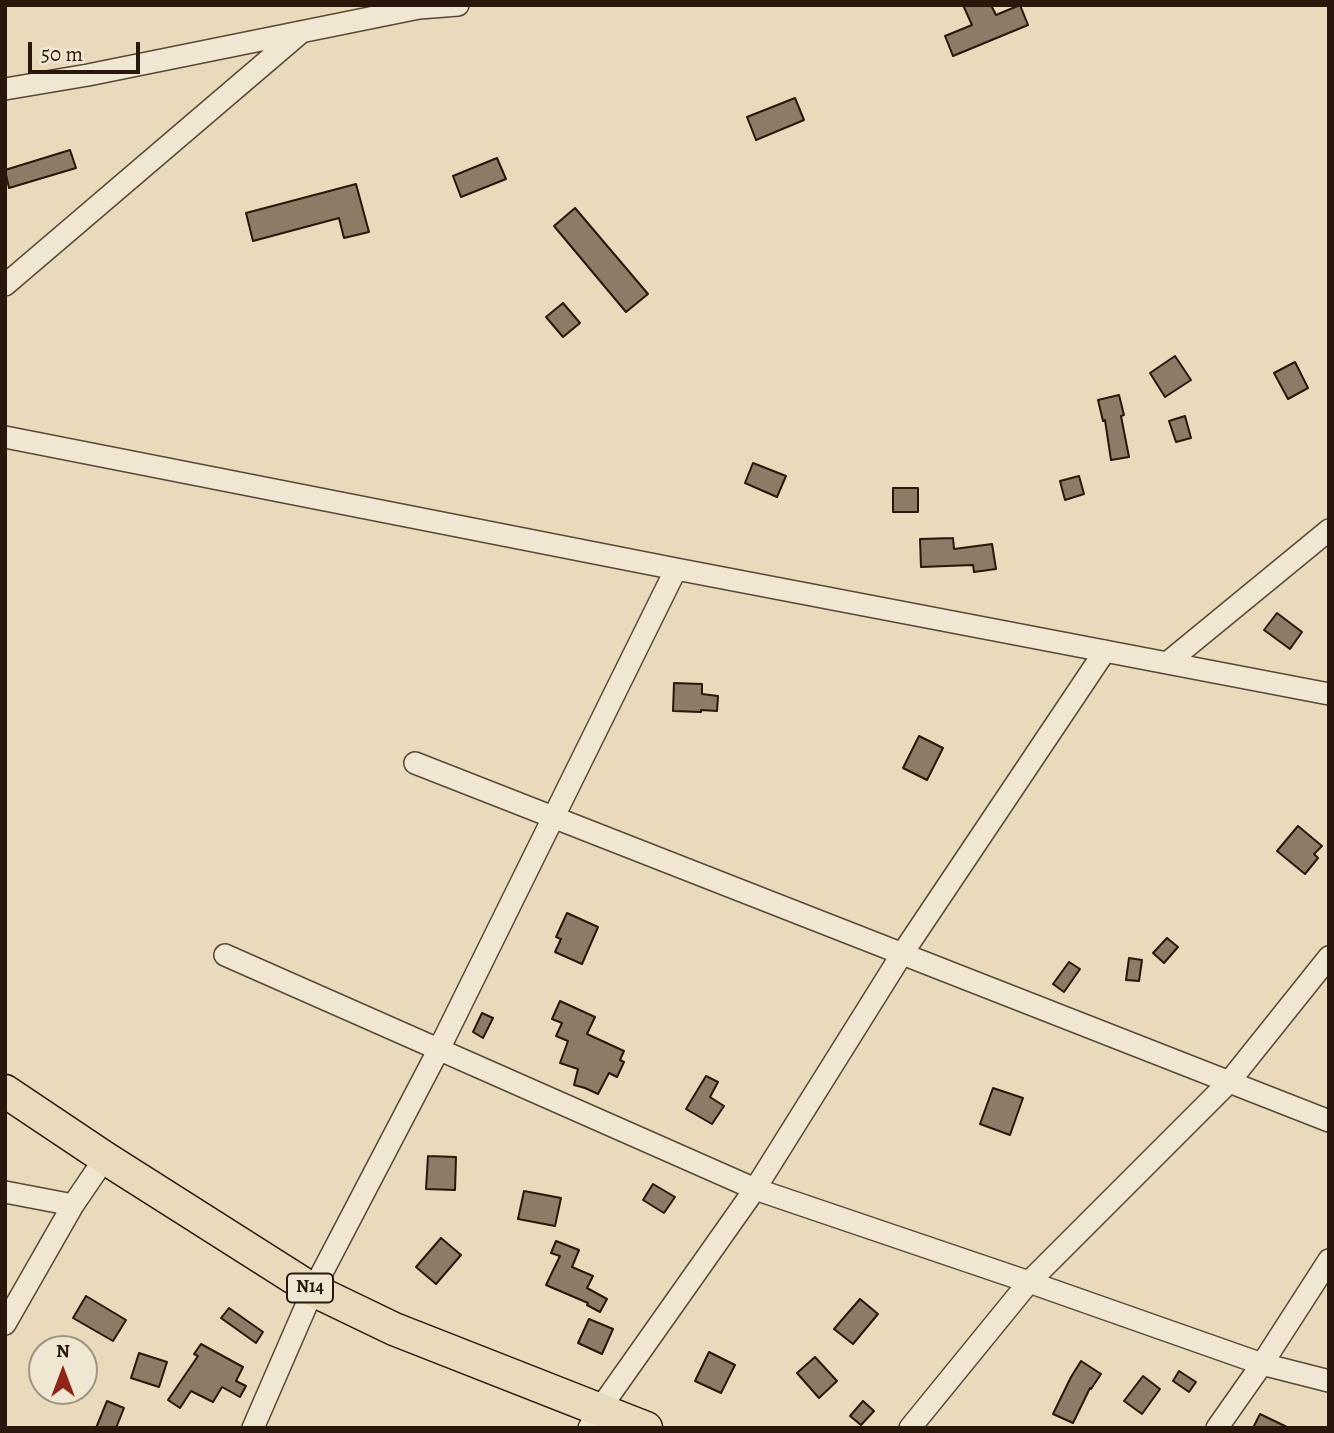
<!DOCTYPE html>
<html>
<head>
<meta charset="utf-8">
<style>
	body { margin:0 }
	#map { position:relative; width:1334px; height:1433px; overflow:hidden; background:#e8daba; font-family:Alegreya,serif }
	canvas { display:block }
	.frame { position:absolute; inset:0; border:7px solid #28170a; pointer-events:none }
	.north { position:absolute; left:28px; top:1335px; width:70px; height:70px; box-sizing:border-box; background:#f0e7d2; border:2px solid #a09482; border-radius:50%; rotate:0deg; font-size:19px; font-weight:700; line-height:28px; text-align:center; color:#28170a }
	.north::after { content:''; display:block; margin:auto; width:24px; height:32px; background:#8f2418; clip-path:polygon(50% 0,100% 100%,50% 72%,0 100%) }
	.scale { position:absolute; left:28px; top:42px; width:112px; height:32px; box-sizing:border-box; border:4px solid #28170a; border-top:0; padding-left:9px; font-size:21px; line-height:24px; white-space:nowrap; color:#28170a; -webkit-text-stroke:5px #f0e7d2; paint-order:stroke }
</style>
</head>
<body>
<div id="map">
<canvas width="1334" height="1433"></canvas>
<div class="frame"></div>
<div class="north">N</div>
<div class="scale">50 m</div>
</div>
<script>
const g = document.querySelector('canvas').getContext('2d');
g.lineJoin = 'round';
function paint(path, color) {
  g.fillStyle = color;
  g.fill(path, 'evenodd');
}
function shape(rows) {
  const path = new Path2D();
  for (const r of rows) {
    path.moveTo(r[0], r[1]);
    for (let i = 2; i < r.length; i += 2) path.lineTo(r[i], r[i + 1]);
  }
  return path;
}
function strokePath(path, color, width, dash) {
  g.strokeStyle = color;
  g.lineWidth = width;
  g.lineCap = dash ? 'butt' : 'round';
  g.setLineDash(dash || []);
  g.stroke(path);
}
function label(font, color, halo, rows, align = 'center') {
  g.font = font + ' Alegreya,serif';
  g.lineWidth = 6;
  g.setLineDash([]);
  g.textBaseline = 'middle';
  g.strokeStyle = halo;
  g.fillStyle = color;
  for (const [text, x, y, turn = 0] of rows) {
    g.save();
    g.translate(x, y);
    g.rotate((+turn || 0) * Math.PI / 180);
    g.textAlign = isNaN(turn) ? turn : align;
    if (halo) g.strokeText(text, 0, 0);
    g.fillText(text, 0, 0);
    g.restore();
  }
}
const building = shape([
	[963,5,991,5,996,15,1020,5,1028,25,953,56,945,36,972,25,963,5],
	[795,98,804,120,756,140,747,117,795,98],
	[70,150,76,168,9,188,5,170,70,150],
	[497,158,506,179,461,197,453,176,497,158],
	[356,184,369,232,344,238,339,218,253,241,246,213,356,184],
	[575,208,648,294,626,312,554,226,575,208],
	[563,303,580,323,563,337,546,317,563,303],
	[1175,356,1191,380,1165,397,1150,373,1175,356],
	[1295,362,1308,388,1288,399,1274,373,1295,362],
	[1119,395,1124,415,1121,416,1129,457,1111,460,1105,420,1103,421,1098,400,1119,395],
	[1185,416,1191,438,1176,442,1169,421,1185,416],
	[753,463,786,476,777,497,745,483,753,463],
	[1079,476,1084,494,1065,500,1060,481,1079,476],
	[893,488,918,488,918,512,893,512,893,488],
	[953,538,954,549,992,544,996,569,974,572,973,565,921,567,920,539,953,538],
	[1277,613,1302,632,1290,649,1264,630,1277,613],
	[674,683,702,684,702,694,718,696,717,711,701,710,701,712,673,711,674,683],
	[919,736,943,748,927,780,903,768,919,736],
	[1298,826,1322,846,1314,854,1318,858,1305,874,1277,851,1298,826],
	[567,913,598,927,582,964,555,952,561,939,556,937,567,913],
	[1167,938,1178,947,1164,963,1153,953,1167,938],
	[1129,958,1142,960,1139,981,1126,980,1129,958],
	[1069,962,1080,969,1064,992,1053,984,1069,962],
	[560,1001,595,1017,587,1034,624,1051,620,1060,624,1062,617,1077,609,1073,598,1094,585,1088,574,1085,578,1069,560,1063,568,1041,556,1036,562,1023,552,1019,560,1001],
	[482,1013,493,1018,483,1038,473,1032,482,1013],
	[706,1076,718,1082,710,1097,724,1106,712,1124,686,1109,706,1076],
	[993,1088,1023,1098,1010,1135,980,1124,993,1088],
	[428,1156,456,1157,455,1190,426,1189,428,1156],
	[653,1184,675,1197,664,1213,643,1200,653,1184],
	[524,1191,561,1198,555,1226,518,1219,524,1191],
	[441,1238,461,1255,436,1284,416,1267,441,1238],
	[556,1241,579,1250,572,1267,593,1276,587,1288,607,1299,600,1312,587,1305,588,1303,546,1285,560,1256,551,1253,556,1241],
	[86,1296,126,1320,113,1341,73,1318,86,1296],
	[860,1299,878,1314,853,1344,834,1329,860,1299],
	[229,1308,263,1332,256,1343,221,1318,229,1308],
	[589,1319,613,1329,602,1354,578,1343,589,1319],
	[201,1344,243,1367,236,1381,246,1386,240,1397,222,1387,213,1402,191,1391,180,1408,168,1400,198,1356,194,1354,201,1344],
	[709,1352,735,1365,721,1393,695,1381,709,1352],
	[139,1353,167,1362,159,1387,131,1378,139,1353],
	[815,1357,837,1381,819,1398,797,1373,815,1357],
	[1081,1361,1101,1374,1091,1389,1090,1388,1073,1423,1053,1414,1071,1377,1081,1361],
	[1179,1371,1196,1382,1189,1392,1173,1381,1179,1371],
	[1143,1376,1160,1389,1142,1414,1124,1401,1143,1376],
	[107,1401,124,1408,116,1428,96,1428,107,1401],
	[863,1401,874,1411,861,1425,850,1416,863,1401],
	[1260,1414,1289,1428,1253,1428,1260,1414]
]);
paint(building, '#8c7c66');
strokePath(building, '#28170a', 2);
const minor = shape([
	[5,89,88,75,419,8,458,5],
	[5,285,299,34],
	[5,437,676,569],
	[1167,663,1329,530],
	[415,763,1329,1121],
	[225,955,755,1189,1029,1282,1262,1364,1329,1381],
	[5,1192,73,1205],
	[5,1324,73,1205,105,1158],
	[253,1428,313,1290,439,1049,676,569,1329,694],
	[589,1428,599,1410,755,1189,902,954,1105,651],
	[910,1428,1029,1282,1229,1082,1329,957],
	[1217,1428,1262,1364,1329,1260]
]);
const highway = shape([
	[5,1091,105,1158,313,1290,394,1329,646,1428]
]);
strokePath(minor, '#584836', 24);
strokePath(highway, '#28170a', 35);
strokePath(minor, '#f0e7d2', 21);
strokePath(highway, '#e8daba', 32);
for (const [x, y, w] of [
	[310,1288,46]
]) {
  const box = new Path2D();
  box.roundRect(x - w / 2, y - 14.5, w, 29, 5);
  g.fillStyle = '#f0e7d2';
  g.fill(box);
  strokePath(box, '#28170a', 2);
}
label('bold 18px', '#28170a', null, [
	["N14",310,1288]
]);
</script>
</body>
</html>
